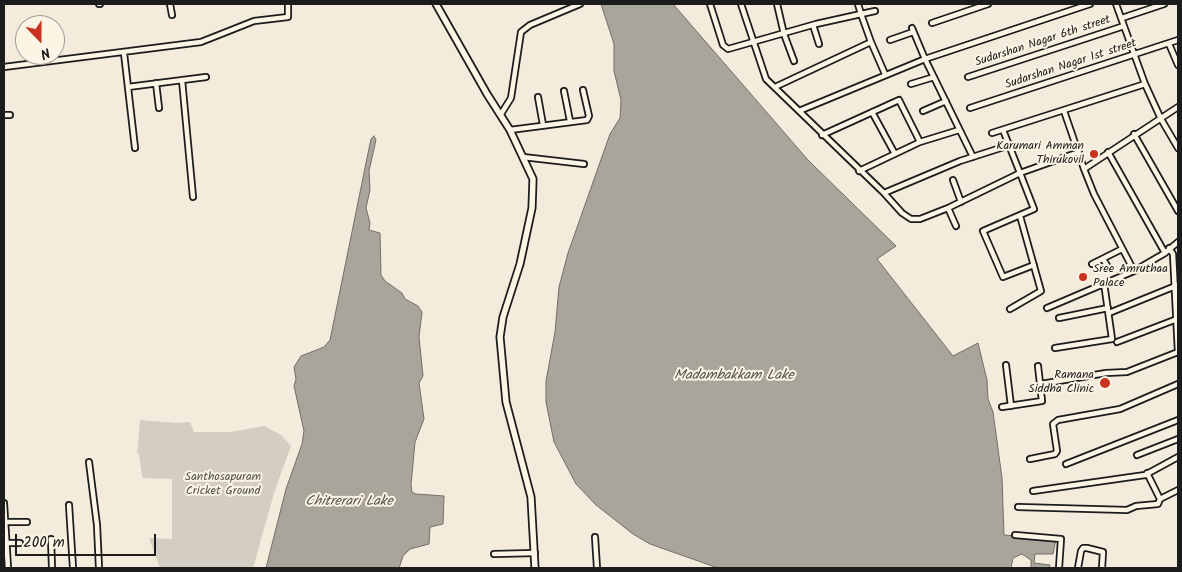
<!DOCTYPE html>
<html>
<head>
<meta charset="utf-8">
<style>
	body { margin:0 }
	#map { position:relative; width:1182px; height:572px; overflow:hidden; background:#f3ecdd; font-family:Kalam,sans-serif }
	canvas { display:block }
	.frame { position:absolute; inset:0; border:5px solid #1c1c1c; pointer-events:none }
	.north { position:absolute; left:15px; top:15px; width:50px; height:50px; box-sizing:border-box; background:#fcf5e5; border:1px solid #a29e95; border-radius:50%; rotate:158deg; font-size:14px; font-weight:700; line-height:20px; text-align:center; color:#1c1c1c }
	.north::after { content:''; display:block; margin:auto; width:18px; height:22px; background:#c8321e; clip-path:polygon(50% 0,100% 100%,50% 72%,0 100%) }
	.scale { position:absolute; left:15px; top:534px; width:141px; height:22px; box-sizing:border-box; border:2px solid #1c1c1c; border-top:0; padding-left:6px; font-size:15px; line-height:18px; white-space:nowrap; color:#1c1c1c; -webkit-text-stroke:4px #fcf5e5; paint-order:stroke }
</style>
</head>
<body>
<div id="map">
<canvas width="1182" height="572"></canvas>
<div class="frame"></div>
<div class="north">N</div>
<div class="scale">200 m</div>
</div>
<script>
const g = document.querySelector('canvas').getContext('2d');
g.lineJoin = 'round';
function paint(path, color) {
  g.fillStyle = color;
  g.fill(path, 'evenodd');
}
function shape(rows) {
  const path = new Path2D();
  for (const r of rows) {
    path.moveTo(r[0], r[1]);
    for (let i = 2; i < r.length; i += 2) path.lineTo(r[i], r[i + 1]);
  }
  return path;
}
function strokePath(path, color, width, dash) {
  g.strokeStyle = color;
  g.lineWidth = width;
  g.lineCap = dash ? 'butt' : 'round';
  g.setLineDash(dash || []);
  g.stroke(path);
}
function label(font, color, halo, rows, align = 'center') {
  g.font = font + ' Kalam,sans-serif';
  g.lineWidth = 4;
  g.setLineDash([]);
  g.textBaseline = 'middle';
  g.strokeStyle = halo;
  g.fillStyle = color;
  for (const [text, x, y, turn = 0] of rows) {
    g.save();
    g.translate(x, y);
    g.rotate((+turn || 0) * Math.PI / 180);
    g.textAlign = isNaN(turn) ? turn : align;
    if (halo) g.strokeText(text, 0, 0);
    g.fillText(text, 0, 0);
    g.restore();
  }
}
paint(shape([
	[140,420,176,423,190,422,194,432,231,432,264,426,281,435,291,446,274,493,253,568,160,568,149,538,172,539,172,479,144,478,142,476,139,454,137,454]
]), '#d3cec1');
const water = shape([
	[601,4,673,4,808,160,896,246,877,259,953,356,978,343,987,380,988,399,993,412,1002,478,1004,535,1056,539,1053,554,1035,554,1034,563,1050,565,1049,568,1031,568,1031,560,1022,554,1013,558,1011,568,718,568,650,544,633,534,596,505,576,484,554,442,546,402,546,381,555,332,559,287,568,253,610,134,620,118,621,100,614,71,614,44,601,4],
	[374,136,376,140,369,171,370,190,366,208,370,223,369,230,380,233,381,275,385,281,402,293,405,299,418,306,422,312,419,337,423,376,419,383,424,419,415,442,411,485,412,492,416,494,444,496,443,524,430,527,429,544,410,549,403,556,399,568,266,568,286,489,302,444,304,431,294,386,296,379,294,367,301,356,324,347,330,340,366,163,371,139,374,136]
]);
paint(water, '#aaa59b');
strokePath(water, '#716e68', 1);
const street = shape([
	[99,4,100,4],
	[170,4,172,15],
	[710,4,723,45,728,49,816,24,861,14,871,42,775,87],
	[741,4,766,79,884,193,960,161,1010,145],
	[777,4,784,34,794,61],
	[858,4,861,14,875,11],
	[1116,4,1145,84,1161,119,1178,148],
	[1122,18,1164,4],
	[932,23,988,4],
	[813,25,819,44],
	[912,28,925,59,973,157],
	[890,40,913,32],
	[871,42,885,74],
	[1169,44,1178,65],
	[124,53,135,148],
	[4,67,201,42,254,21,288,17,288,4],
	[968,77,1124,26],
	[182,80,193,197],
	[156,83,159,108],
	[911,84,934,77],
	[128,87,206,77],
	[564,91,570,121],
	[538,97,543,125],
	[970,108,1178,40],
	[799,111,925,59,1090,4],
	[923,111,946,101],
	[1064,111,1084,169,1178,107],
	[872,112,895,154],
	[501,114,511,98,521,32,530,25,580,4],
	[4,115,10,115],
	[510,130,587,120,589,116,583,90],
	[1003,130,1020,173,1079,152],
	[992,133,1145,84],
	[1134,134,1178,211],
	[822,135,899,100,920,142],
	[1108,152,1165,253],
	[523,157,584,164],
	[1084,169,1094,194,1134,271],
	[859,171,920,142,959,130],
	[953,180,961,202],
	[884,193,902,213,911,219,920,219,948,208,1020,173,1034,209,983,231,1003,277,1034,265],
	[948,208,956,226],
	[1169,248,1173,254,1178,353],
	[1103,259,1108,267],
	[1092,264,1122,249],
	[1047,308,1134,271,1165,253,1178,242],
	[1010,309,1041,291,1020,216],
	[1109,313,1178,285],
	[1059,318,1108,308],
	[1117,342,1177,319],
	[1055,348,1112,339,1104,283],
	[1006,365,1011,406],
	[1041,384,1106,373,1127,372,1178,352],
	[1002,407,1042,401,1038,366],
	[1137,455,1178,439],
	[1030,459,1055,454,1057,451,1053,424,1058,420,1120,409,1178,384],
	[89,462,97,525,99,568],
	[1066,464,1178,420],
	[1147,473,1160,499],
	[1033,491,1145,475,1178,457],
	[4,503,8,568],
	[69,505,73,568],
	[1018,507,1127,510,1136,506,1158,504,1160,499,1178,490],
	[5,522,27,522],
	[1015,535,1061,539,1059,568],
	[595,537,597,568],
	[51,539,52,568],
	[6,543,20,543],
	[494,554,535,553],
	[1078,568,1081,551,1083,548,1087,548,1103,552,1102,568]
]);
const secondary = shape([
	[436,4,487,94,510,130,533,179,532,208,520,264,503,317,500,337,506,402,531,497,535,568]
]);
strokePath(street, '#1c1c1c', 8);
strokePath(secondary, '#1c1c1c', 9);
strokePath(street, '#fcf5e5', 4.5);
strokePath(secondary, '#fcf5e5', 5.5);
for (const [x, y, r, color] of [
	[1094,154,5,"#c8321e"],
	[1083,277,5,"#c8321e"],
	[1105,383,6,"#c8321e"]
]) {
  const dot = new Path2D();
  dot.arc(x, y, r, 0, 2 * Math.PI);
  g.fillStyle = color;
  g.fill(dot);
  strokePath(dot, '#fcf5e5', 2);
}
label('12px', '#1c1c1c', '#fcf5e5', [
	["Sudarshan Nagar 6th street",1043,42,-18],
	["Sudarshan Nagar 1st street",1071,65,-18]
]);
label('12px', '#1c1c1c', '#fcf5e5', [
	["Karumari Amman",1084,147],
	["Thirukovil",1084,161],
	["Sree Amruthaa",1093,270,"left"],
	["Palace",1093,284,"left"],
	["Ramana",1094,376],
	["Siddha Clinic",1094,390]
], 'right');
label('12px', '#53514e', '#fcf5e5', [
	["Santhosapuram",223,478],
	["Cricket Ground",223,492]
]);
label('italic 14px', '#55534f', '#fcf5e5', [
	["Madambakkam Lake",734,377],
	["Chitrerari Lake",349,503]
]);
</script>
</body>
</html>
